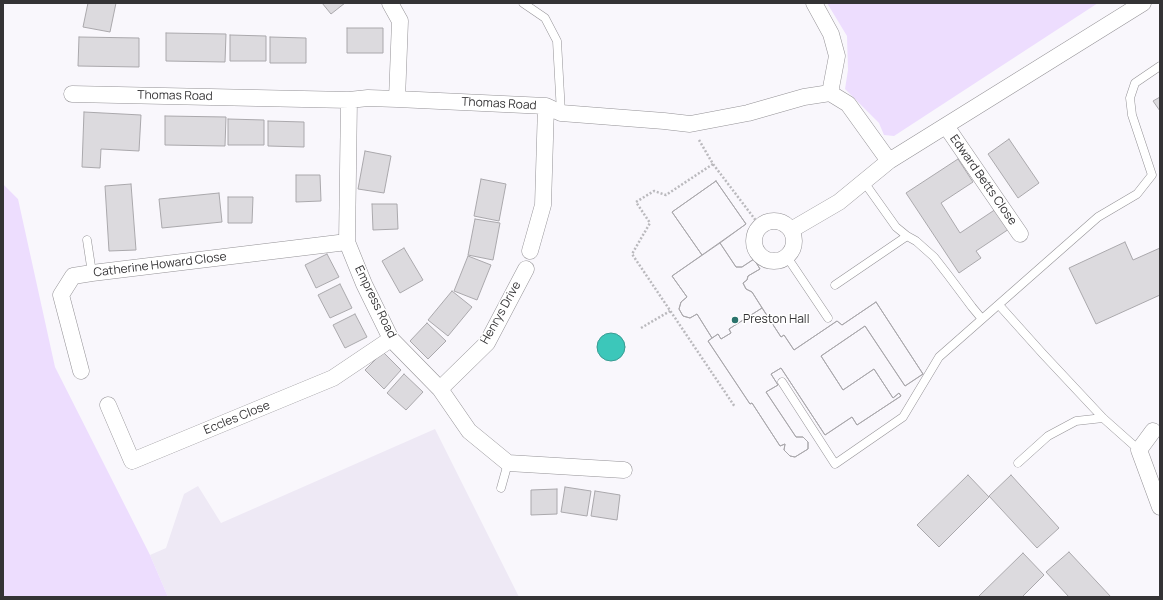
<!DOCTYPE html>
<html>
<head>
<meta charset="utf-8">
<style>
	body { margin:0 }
	#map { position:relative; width:1163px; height:600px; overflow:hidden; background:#f9f7fc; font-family:Manrope,sans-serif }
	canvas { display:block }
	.frame { position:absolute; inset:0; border:4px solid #343335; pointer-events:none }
</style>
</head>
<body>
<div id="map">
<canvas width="1163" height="600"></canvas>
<div class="frame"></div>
</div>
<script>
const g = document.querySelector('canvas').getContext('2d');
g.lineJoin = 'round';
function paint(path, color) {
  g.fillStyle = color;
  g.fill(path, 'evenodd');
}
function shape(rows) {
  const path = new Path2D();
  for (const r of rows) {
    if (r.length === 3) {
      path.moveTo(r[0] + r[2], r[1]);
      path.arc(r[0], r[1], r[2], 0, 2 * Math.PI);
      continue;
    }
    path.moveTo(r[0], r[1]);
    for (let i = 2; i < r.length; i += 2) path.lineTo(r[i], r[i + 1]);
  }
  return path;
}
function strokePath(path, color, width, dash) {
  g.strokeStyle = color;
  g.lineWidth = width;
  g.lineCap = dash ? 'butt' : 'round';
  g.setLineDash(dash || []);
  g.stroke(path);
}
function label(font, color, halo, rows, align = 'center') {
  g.font = font + ' Manrope,sans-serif';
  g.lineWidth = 3;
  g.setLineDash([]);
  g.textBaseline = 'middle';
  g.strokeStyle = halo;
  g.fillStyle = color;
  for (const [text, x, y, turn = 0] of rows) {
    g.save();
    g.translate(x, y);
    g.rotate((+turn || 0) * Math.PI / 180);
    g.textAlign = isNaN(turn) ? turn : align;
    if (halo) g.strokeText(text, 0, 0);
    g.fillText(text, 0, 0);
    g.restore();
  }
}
paint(shape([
	[435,429,519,597,168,597,150,555,166,548,184,494,198,486,221,523]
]), '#eee9f5');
paint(shape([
	[827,3,1098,3,894,136,884,135,879,123,845,89,848,70,847,36],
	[3,184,18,199,55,367,150,555,168,597,3,597]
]), '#edddfe');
const water = shape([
	[611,347,14]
]);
paint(water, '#3cc7ba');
strokePath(water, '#3a9b92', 1);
const building = shape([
	[88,3,116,3,110,32,83,27,88,3],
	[322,3,345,3,331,14,322,3],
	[347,28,383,28,383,53,347,53,347,28],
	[166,33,226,34,225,62,166,61,166,33],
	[230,35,266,36,266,61,230,61,230,35],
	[79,37,139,38,139,67,78,66,79,37],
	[270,37,306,38,306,63,270,63,270,37],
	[1160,97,1160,111,1153,101,1160,97],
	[84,112,141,115,139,151,101,149,100,168,82,167,84,112],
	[165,116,226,117,225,146,165,145,165,116],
	[228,119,264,120,264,145,228,145,228,119],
	[268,121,304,122,304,147,268,146,268,121],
	[1009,139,1039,183,1018,198,988,154,1009,139],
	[365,151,391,156,384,193,358,189,365,151],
	[958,159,973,182,941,203,960,233,996,209,1009,229,976,251,981,258,959,273,906,193,958,159],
	[296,175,320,175,321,201,296,202,296,175],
	[481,179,506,184,499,221,474,216,481,179],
	[716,181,746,224,720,243,736,267,742,267,754,259,760,269,748,276,747,280,743,283,746,289,752,292,781,337,784,335,794,350,837,321,842,325,876,302,923,374,905,386,865,326,821,356,843,390,874,369,893,398,899,393,901,396,857,425,852,417,825,435,781,368,771,374,778,385,766,392,796,437,803,437,808,442,808,449,795,457,790,456,784,450,785,444,780,446,752,403,750,404,708,341,712,338,697,314,690,318,683,316,679,309,681,302,687,297,672,276,702,255,672,212,716,181],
	[716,181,746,224,702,255,672,212,716,181],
	[131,184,136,250,109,251,105,186,131,184],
	[219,193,222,222,162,228,159,199,219,193],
	[228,197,253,197,252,223,228,223,228,197],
	[372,204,397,204,398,229,373,230,372,204],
	[475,219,500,223,493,260,468,255,475,219],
	[1125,242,1133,260,1160,248,1160,295,1096,324,1069,268,1125,242],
	[720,243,736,267,742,267,754,259,760,269,748,276,747,280,743,283,746,289,752,292,762,308,729,329,731,333,721,339,718,334,712,338,697,314,690,318,683,316,679,309,681,302,687,297,672,276,720,243],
	[404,248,423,280,400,293,382,261,404,248],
	[327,254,339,277,316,288,305,265,327,254],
	[468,256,491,265,477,300,454,291,468,256],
	[340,284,352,308,330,318,318,295,340,284],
	[452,291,472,307,448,336,428,320,452,291],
	[876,302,923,374,905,386,865,326,821,356,843,390,874,369,893,398,899,393,901,396,857,425,852,417,825,435,781,368,771,374,778,385,766,392,796,437,803,437,808,442,808,449,795,457,790,456,784,450,785,444,780,446,752,403,750,404,708,341,718,334,721,339,731,333,729,329,762,308,781,337,784,335,794,350,837,321,842,325,876,302],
	[355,314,367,337,345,348,333,325,355,314],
	[427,323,446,341,428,359,410,341,427,323],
	[383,352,401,370,384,389,365,370,383,352],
	[404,374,423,392,406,410,387,393,404,374],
	[968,475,989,497,939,547,917,525,968,475],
	[1011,475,1059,528,1037,548,989,496,1011,475],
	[565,487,591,491,587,516,561,512,565,487],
	[557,489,557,514,531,515,531,490,557,489],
	[595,491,620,495,617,520,591,516,595,491],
	[1069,552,1111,597,1069,597,1046,572,1069,552],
	[1023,553,1044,575,1022,597,978,597,1023,553]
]);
paint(building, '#dcdade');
strokePath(building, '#aaa8ac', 1);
const lane = shape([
	[523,3,545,18,557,41,561,113],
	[864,182,896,227,907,236,916,241,934,257,948,275,972,307,982,319],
	[87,240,92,273],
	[787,257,828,318],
	[835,285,907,236],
	[999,305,1043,354,1103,418,1139,450],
	[782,382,835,464,903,417,939,357,1098,217,1137,194,1152,175,1132,115,1130,98,1135,83,1160,66],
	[1018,463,1048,436,1076,421,1103,418],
	[501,488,508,463]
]);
const street = shape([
	[390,3,400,21,397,99],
	[814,3,831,34,837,56,830,93],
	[72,94,349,100,368,98,397,99,546,106,561,113,664,121,690,124,748,113,804,97,830,93,848,104,889,161],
	[349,100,347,242,364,284,391,339,440,389,469,431,508,463,624,470],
	[946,126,1020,234],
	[774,241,20],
	[791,230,839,202,889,161,1143,3],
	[530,251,543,205,546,106],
	[81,371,61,295,73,276,92,273,347,242],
	[440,389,487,343,526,269],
	[108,405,132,461,333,378,391,339],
	[1153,431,1139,450,1160,507]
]);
strokePath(lane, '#949296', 9);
strokePath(street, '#949296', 17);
strokePath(shape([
	[699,140,713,164,760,226],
	[713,164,666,195,654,191,636,202,650,223,632,254,735,407],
	[641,328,670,311]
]), '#bab9bd', 2.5, [2, 2]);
strokePath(lane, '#fff', 8);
strokePath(street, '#fff', 16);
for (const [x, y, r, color] of [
	[735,320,4,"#2b736c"]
]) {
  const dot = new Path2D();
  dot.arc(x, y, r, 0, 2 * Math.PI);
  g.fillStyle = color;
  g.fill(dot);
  strokePath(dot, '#fff', 1.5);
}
label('12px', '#343335', '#fff', [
	["Thomas Road",175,96,1],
	["Thomas Road",499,104,3],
	["Edward Betts Close",983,180,55],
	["Catherine Howard Close",160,265,-7],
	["Empress Road",375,302,64],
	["Henrys Drive",501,313,-61],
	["Eccles Close",237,418,-22]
]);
label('12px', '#343335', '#fff', [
	["Preston Hall",743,320]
], 'left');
</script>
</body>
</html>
